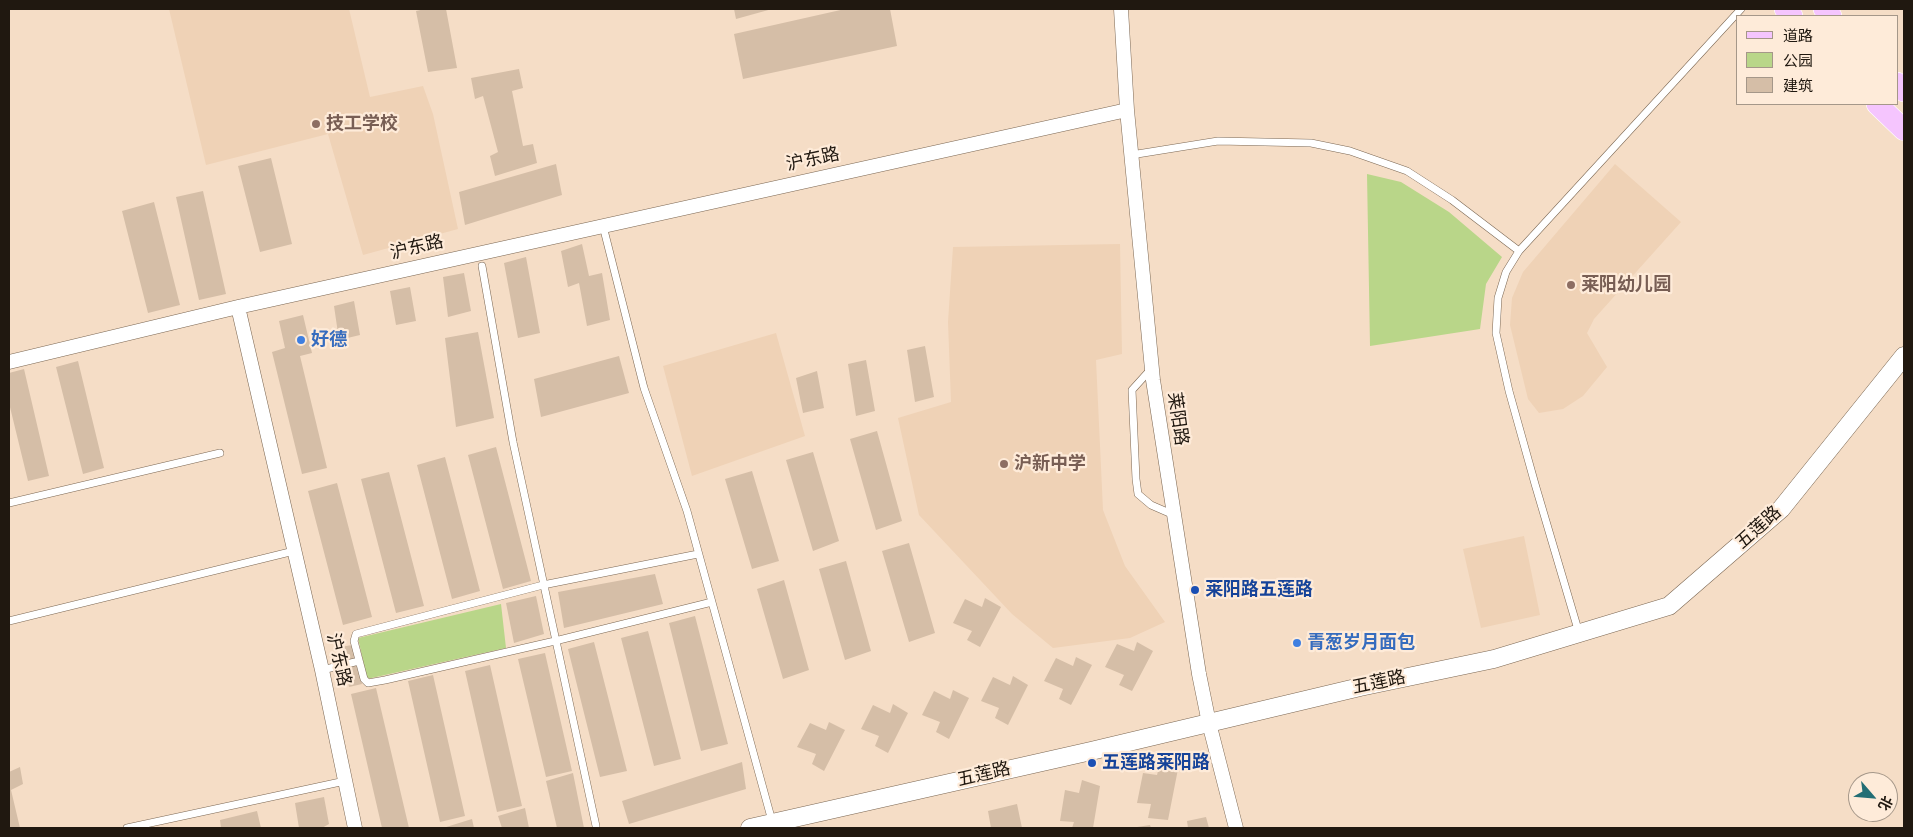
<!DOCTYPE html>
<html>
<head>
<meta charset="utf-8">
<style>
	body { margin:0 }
	#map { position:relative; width:1913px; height:837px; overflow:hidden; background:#f5ddc6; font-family:"DejaVu Sans","Noto Sans SC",sans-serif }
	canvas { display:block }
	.frame { position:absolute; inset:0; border:10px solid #201810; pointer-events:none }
	.legend { position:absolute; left:1736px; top:15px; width:162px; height:90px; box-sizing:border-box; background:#feebd9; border:1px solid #a59789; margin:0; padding:6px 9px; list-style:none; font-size:15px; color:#201810 }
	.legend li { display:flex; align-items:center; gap:10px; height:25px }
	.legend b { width:25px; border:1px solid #a59789 }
	.north { position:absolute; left:1848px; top:772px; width:50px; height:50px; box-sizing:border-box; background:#feebd9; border:1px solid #a59789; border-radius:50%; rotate:117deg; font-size:14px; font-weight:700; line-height:20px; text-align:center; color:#201810 }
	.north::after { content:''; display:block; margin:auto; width:18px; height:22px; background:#236e75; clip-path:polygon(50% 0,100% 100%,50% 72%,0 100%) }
</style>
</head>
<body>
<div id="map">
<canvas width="1913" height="837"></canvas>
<div class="frame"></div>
<ul class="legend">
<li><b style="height:6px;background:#f5c5fe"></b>道路</li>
<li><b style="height:14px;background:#b9d689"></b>公园</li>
<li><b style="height:14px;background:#d5bea7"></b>建筑</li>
</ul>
<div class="north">北</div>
</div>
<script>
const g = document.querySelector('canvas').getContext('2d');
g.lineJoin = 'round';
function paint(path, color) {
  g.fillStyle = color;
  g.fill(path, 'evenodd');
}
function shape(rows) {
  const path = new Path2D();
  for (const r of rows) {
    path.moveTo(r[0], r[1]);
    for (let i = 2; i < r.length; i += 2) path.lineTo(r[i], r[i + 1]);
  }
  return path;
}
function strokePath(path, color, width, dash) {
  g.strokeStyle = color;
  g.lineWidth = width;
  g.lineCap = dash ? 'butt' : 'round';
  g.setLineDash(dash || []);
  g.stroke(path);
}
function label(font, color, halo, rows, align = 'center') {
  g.font = font + ' "DejaVu Sans","Noto Sans SC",sans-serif';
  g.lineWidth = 4.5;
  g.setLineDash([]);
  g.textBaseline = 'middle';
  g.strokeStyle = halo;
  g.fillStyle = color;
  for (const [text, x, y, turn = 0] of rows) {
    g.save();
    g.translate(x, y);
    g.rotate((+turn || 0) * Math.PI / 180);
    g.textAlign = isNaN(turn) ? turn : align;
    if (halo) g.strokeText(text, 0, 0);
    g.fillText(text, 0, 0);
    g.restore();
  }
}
paint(shape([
	[169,9,349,9,370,97,423,86,433,114,458,229,363,255,328,134,206,165],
	[1615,164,1681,222,1594,319,1587,333,1607,367,1583,396,1563,409,1539,413,1528,399,1510,325,1512,298,1523,272],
	[1120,244,1122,354,1096,360,1103,510,1125,566,1165,622,1130,638,1053,648,1012,614,919,515,898,418,951,402,948,322,953,247],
	[776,333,805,436,692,476,663,366],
	[1524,536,1540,615,1481,628,1463,549]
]), '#efd2b6');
paint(shape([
	[1367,174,1401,182,1449,212,1502,257,1486,284,1480,329,1370,346],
	[501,604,506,648,367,679,358,638]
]), '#b9d689');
paint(shape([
	[425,9,446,9,457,68,428,72,416,11],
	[734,9,772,9,736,19],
	[845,9,890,9,897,46,743,79,734,34],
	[519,69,523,88,512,91,523,146,533,144,537,163,495,176,490,156,498,152,483,96,475,99,471,78],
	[271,158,292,244,260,252,238,166],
	[556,164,562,195,465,225,459,192],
	[203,191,226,294,199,300,176,197],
	[154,202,180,305,148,313,122,211],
	[582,244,589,276,602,273,610,320,587,326,579,283,568,287,561,251],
	[526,257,540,333,518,338,504,263],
	[464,273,471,311,448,317,443,277],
	[410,287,416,321,396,325,390,291],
	[354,301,360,335,339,340,334,306],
	[303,315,312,353,300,356,327,468,302,474,272,352,285,348,279,321],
	[478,332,494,418,456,427,445,338],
	[925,346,934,397,915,402,907,350],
	[619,356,629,393,541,417,534,379],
	[866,360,875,411,856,416,848,364],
	[78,361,104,468,83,474,56,367],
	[24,369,49,476,28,481,9,403,9,373],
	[817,371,824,408,803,413,796,378],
	[877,431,902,521,876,530,850,439],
	[496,447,531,581,503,589,468,455],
	[813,452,839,541,813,551,786,460],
	[445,457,480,591,452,599,417,465],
	[752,471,779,561,752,569,725,479],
	[389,472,424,606,396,613,361,479],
	[337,483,372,617,343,625,308,491],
	[909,543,935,633,909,642,882,551],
	[846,561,871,651,845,660,819,569],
	[655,574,663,604,564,628,558,592],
	[784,580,809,670,783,679,757,589],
	[536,596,544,634,514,643,506,603],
	[985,598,1001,607,980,647,967,640,972,631,953,623,965,599,982,607],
	[695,616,728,744,701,751,669,623],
	[648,631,681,759,654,766,621,638],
	[594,642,627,771,600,777,568,649],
	[1137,642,1153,651,1132,691,1119,685,1124,675,1105,667,1117,644,1134,651],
	[352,645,362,684,349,687,341,647],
	[545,653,572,771,546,777,518,659],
	[1076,657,1092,665,1071,705,1059,699,1063,689,1044,681,1056,658,1073,666],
	[490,665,522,806,497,812,465,671],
	[433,675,465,816,440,822,408,681],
	[1013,676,1028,685,1008,725,995,718,999,708,981,701,993,677,1010,685],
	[376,688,409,828,382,828,351,694],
	[953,690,969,698,949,739,936,732,940,722,922,715,934,691,950,699],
	[893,704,908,713,888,753,875,746,879,736,861,729,873,705,890,713],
	[829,722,845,730,824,771,812,764,816,754,797,747,810,723,826,730],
	[742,762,746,789,629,824,622,801],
	[1160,763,1178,769,1168,820,1148,818,1151,804,1137,803,1143,773,1157,775],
	[20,767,23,784,11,790,20,828,9,828,9,772],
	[573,773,584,828,557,828,546,781],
	[1082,780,1100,786,1093,828,1072,828,1074,822,1060,821,1065,790,1079,793],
	[324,797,329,824,322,828,299,828,295,803],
	[1017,804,1022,828,991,828,988,811],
	[525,808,529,828,502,828,498,816],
	[257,811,261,828,221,828,220,820],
	[1206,817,1209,828,1188,828,1187,821],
	[472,819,474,828,443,828],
	[1150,825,1151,828,1137,828,1137,827]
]), '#d5bea7');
const service = shape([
	[1131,155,1218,141,1311,143,1350,151,1407,171,1452,200,1519,251],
	[603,226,644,388,687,511,772,821],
	[482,266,513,442,596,826],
	[1151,369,1132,390,1136,479,1138,494,1151,505,1174,515],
	[9,503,220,453],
	[698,554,543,585,356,634,354,641,364,679,368,683,385,680,555,641,712,602],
	[9,621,294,551],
	[1579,633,1535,484,1509,391,1496,333,1498,298,1506,272,1519,251,1741,9],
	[322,670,359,661],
	[127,828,345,781]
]);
const minor = shape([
	[1121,9,1127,110,1153,380,1199,674,1209,723,1236,828],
	[238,307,322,670,355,828],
	[9,362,238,307,1127,110]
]);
const tertiary = shape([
	[750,828,1091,751,1360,687,1494,659,1669,606,1781,509,1904,356]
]);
const primary = shape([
	[1785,9,1792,16],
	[1824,9,1831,16],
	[1897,83,1904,91],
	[1877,104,1904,130]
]);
strokePath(service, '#7c6854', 8);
strokePath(minor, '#7c6854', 15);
strokePath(tertiary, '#7c6854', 19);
strokePath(primary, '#fff', 22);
strokePath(service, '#fff', 7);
strokePath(minor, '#fff', 14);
strokePath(tertiary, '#fff', 18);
strokePath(primary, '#f5c5fe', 21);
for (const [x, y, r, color] of [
	[316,124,5,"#8d6e63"],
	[1571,285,5,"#8d6e63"],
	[301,340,5,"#3f7fe0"],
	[1004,464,5,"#8d6e63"],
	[1195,590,5,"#1a4fb4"],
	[1297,643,5,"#3f7fe0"],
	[1092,763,5,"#1a4fb4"]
]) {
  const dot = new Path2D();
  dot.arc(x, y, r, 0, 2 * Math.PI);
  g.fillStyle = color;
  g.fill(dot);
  strokePath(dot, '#feebd9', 2);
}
label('bold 18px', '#785e54', '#feebd9', [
	["技工学校",326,124],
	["莱阳幼儿园",1581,285],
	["沪新中学",1014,464]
], 'left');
label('18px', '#201810', '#feebd9', [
	["沪东路",813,160,-12],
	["沪东路",417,248,-13],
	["莱阳路",1177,419,82],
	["五莲路",1759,528,-42],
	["沪东路",338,660,77],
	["五莲路",1379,683,-12],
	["五莲路",984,775,-13]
]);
label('bold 18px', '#366cbe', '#feebd9', [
	["好德",311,340],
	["青葱岁月面包",1307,643]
], 'left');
label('bold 18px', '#164399', '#feebd9', [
	["莱阳路五莲路",1205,590],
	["五莲路莱阳路",1102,763]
], 'left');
</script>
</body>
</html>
